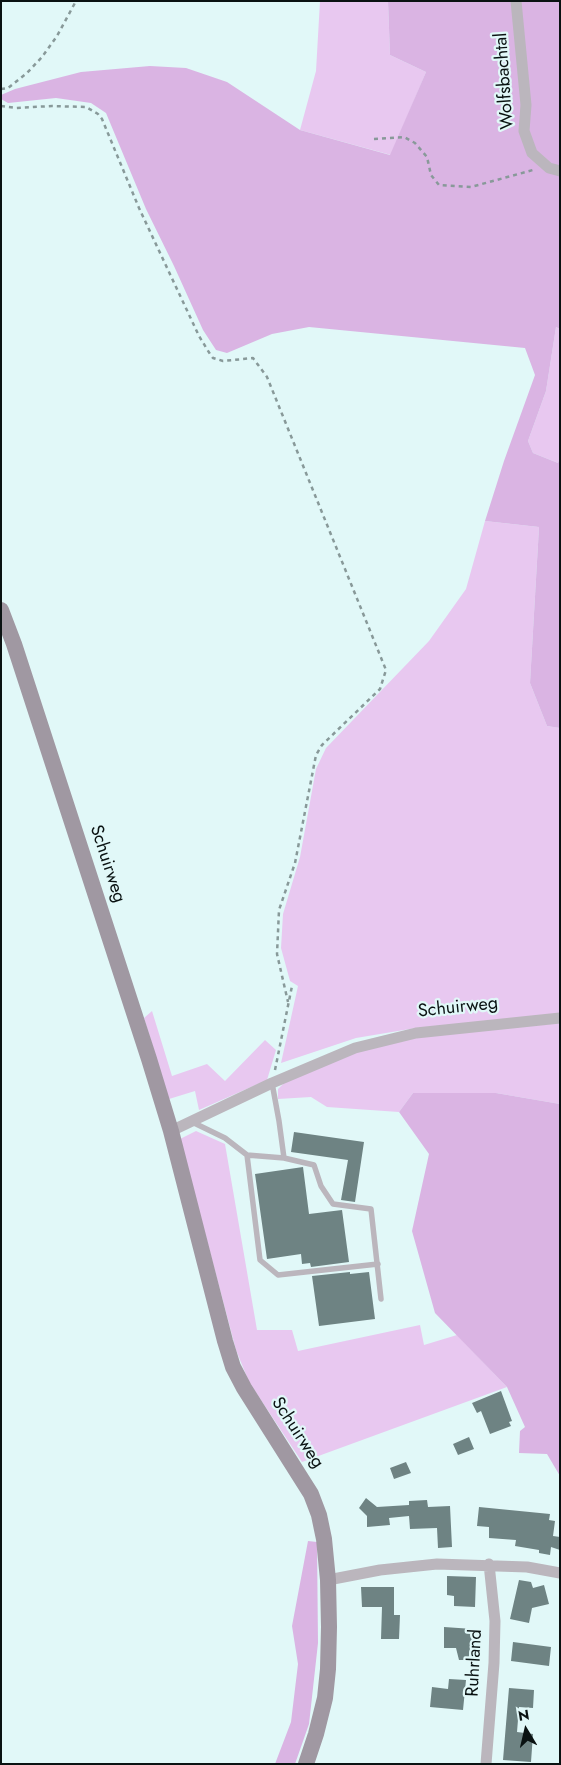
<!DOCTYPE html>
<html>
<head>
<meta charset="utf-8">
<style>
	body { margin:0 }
	#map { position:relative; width:561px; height:1765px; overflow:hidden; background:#e1f8f8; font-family:Jost,sans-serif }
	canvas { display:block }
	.frame { position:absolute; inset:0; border:2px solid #0a1212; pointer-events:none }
	.north { position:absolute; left:501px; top:1705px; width:50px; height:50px; -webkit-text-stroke:4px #e1f8f8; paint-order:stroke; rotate:351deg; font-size:14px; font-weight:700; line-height:20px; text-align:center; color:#0a1212 }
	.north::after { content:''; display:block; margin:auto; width:18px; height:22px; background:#0a1212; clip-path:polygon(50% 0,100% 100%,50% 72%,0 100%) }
</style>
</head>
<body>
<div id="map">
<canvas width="561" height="1765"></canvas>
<div class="frame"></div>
<div class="north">N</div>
</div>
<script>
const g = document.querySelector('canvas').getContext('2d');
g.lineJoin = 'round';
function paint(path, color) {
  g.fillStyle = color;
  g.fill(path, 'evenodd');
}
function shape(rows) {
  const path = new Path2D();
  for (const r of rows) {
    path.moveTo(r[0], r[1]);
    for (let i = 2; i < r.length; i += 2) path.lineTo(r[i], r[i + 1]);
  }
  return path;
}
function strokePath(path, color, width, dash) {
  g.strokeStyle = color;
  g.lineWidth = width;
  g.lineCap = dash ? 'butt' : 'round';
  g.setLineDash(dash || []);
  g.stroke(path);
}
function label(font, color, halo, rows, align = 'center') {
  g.font = font + ' Jost,sans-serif';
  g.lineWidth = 4.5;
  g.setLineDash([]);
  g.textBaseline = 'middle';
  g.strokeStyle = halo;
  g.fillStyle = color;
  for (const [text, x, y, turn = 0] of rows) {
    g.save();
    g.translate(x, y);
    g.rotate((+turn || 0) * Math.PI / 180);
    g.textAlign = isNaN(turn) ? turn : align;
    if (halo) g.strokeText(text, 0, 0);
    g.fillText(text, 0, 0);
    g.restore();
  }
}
paint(shape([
	[320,1,388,1,390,55,426,72,391,155,300,130,316,71],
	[556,327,560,329,560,457,558,463,533,453,528,441,546,391],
	[485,521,539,527,530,683,547,726,560,728,560,1014,416,1028,356,1038,281,1063,298,986,290,981,281,948,283,914,300,857,316,769,326,748,429,641,466,589],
	[152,1011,172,1076,207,1064,225,1081,265,1040,276,1050,267,1080,199,1110,195,1091,169,1099,144,1018],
	[560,1023,560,1104,496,1093,413,1093,399,1112,327,1107,311,1097,278,1099,278,1089,285,1082,360,1050,417,1037],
	[196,1131,225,1144,257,1330,292,1330,298,1351,420,1325,424,1345,457,1335,507,1387,302,1462,249,1382,236,1350,180,1139]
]), '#e8c8f0');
paint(shape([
	[388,1,560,1,560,329,556,327,546,391,528,441,533,453,558,463,560,457,560,728,547,726,530,683,539,527,485,521,504,461,535,375,525,348,309,327,272,334,227,353,216,350,203,330,174,266,146,209,106,113,91,103,56,98,8,103,1,99,1,95,15,89,81,72,150,66,186,68,227,82,300,130,390,155,426,72,390,55],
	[413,1093,496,1093,560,1104,560,1476,547,1454,519,1453,520,1431,525,1427,507,1387,435,1313,412,1231,429,1154,399,1112],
	[308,1541,317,1542,318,1643,309,1724,295,1764,275,1764,291,1722,298,1664,292,1626]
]), '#dab4e3');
paint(shape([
	[294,1132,364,1142,355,1202,341,1200,348,1160,291,1152],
	[303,1167,309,1214,342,1210,349,1262,311,1267,310,1263,302,1264,301,1254,267,1259,255,1174],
	[350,1272,350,1274,369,1272,375,1319,319,1326,312,1276],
	[501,1391,512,1421,509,1422,511,1426,490,1434,481,1411,477,1413,472,1403],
	[469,1437,474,1449,458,1455,453,1444],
	[406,1462,411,1473,394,1479,390,1468],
	[366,1498,377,1507,409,1505,409,1501,427,1500,428,1507,450,1506,452,1547,438,1548,437,1528,410,1529,409,1516,389,1518,390,1525,367,1527,367,1516,359,1508],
	[479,1507,550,1514,549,1520,555,1521,553,1536,560,1537,560,1550,551,1547,550,1555,539,1553,539,1550,515,1546,516,1540,489,1538,489,1527,477,1526],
	[447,1576,476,1577,475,1607,454,1606,454,1596,447,1595],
	[519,1580,531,1582,533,1588,544,1585,549,1604,532,1608,529,1623,510,1619],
	[361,1587,394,1587,394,1615,400,1615,399,1639,381,1639,382,1607,362,1607],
	[444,1627,473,1629,471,1648,470,1648,469,1656,467,1660,459,1660,456,1648,444,1648],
	[513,1642,551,1647,549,1666,511,1661],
	[449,1679,466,1680,463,1710,430,1707,432,1687,448,1689],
	[509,1688,534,1690,533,1708,519,1707,517,1732,533,1734,531,1762,503,1760]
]), '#6e8383');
strokePath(shape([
	[1,89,8,88,27,73,42,57,57,36,76,1],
	[1,106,16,108,52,106,86,107,98,114,102,119,139,208,199,336,210,354,213,358,223,361,253,358,267,377,386,670,380,689,322,745,316,755,295,863,279,910,277,954,288,1002],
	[374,139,404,137,415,143,427,157,431,175,439,185,471,187,533,170],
	[275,1070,292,986]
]), '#899', 2.5, [4, 4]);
strokePath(shape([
	[272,1083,279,1121,284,1158],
	[192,1122,225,1138,247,1155,284,1158,314,1165,321,1186,333,1204,371,1209,381,1299],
	[247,1155,260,1260,278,1275,378,1264]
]), '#bbb6bd', 5.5);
strokePath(shape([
	[516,1,526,105,524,131,532,153,549,168,560,171],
	[171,1131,272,1083,355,1048,416,1033,560,1018],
	[328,1580,380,1570,437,1564,527,1567,560,1573],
	[486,1764,494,1663,495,1621,489,1564]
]), '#bbb6bd', 11);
strokePath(shape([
	[1,610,14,644,149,1059,171,1131,225,1341,233,1367,244,1388,311,1494,319,1515,324,1539,328,1580,329,1627,328,1669,325,1698,316,1734,306,1764]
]), '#a098a2', 16);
label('18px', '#0a1212', '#e1f8f8', [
	["Wolfsbachtal",505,81,-94],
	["Schuirweg",107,864,72],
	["Schuirweg",458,1008,-6],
	["Schuirweg",297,1433,57],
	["Ruhrland",475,1663,-87]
]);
</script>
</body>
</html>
